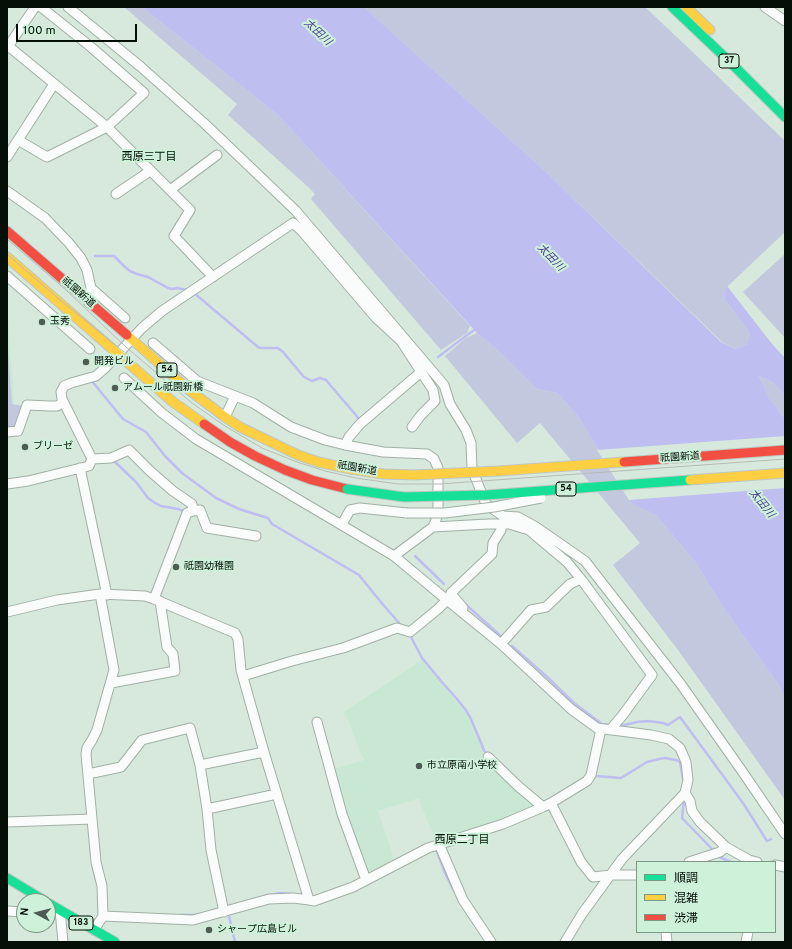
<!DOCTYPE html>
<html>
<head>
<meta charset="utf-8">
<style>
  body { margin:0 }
  #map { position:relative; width:792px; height:949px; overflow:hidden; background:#d6e9dc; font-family:Overpass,"Noto Sans JP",sans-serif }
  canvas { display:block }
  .frame { position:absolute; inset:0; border:8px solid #040f07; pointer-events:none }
  .legend { position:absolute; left:636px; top:861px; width:140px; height:72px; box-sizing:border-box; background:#cef1d9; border:1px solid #7d9785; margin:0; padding:5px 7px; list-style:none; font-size:12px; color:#040f07 }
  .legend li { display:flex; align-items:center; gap:8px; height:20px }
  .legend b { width:20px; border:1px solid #7d9785 }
  .north { position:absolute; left:16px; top:893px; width:40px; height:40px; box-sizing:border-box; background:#cef1d9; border:1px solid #7d9785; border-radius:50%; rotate:277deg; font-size:11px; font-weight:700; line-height:16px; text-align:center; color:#040f07 }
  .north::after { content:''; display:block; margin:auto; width:14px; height:18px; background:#4e5b52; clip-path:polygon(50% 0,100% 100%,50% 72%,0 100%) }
  .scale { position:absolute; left:16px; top:24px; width:121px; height:18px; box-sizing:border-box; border:2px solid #040f07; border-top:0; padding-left:5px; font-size:12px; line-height:14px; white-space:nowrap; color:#040f07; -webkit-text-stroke:3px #cef1d9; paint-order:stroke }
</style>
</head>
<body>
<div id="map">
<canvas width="792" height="949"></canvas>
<div class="frame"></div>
<ul class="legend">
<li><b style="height:5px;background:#16e098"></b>順調</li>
<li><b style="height:5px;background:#ffcf43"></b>混雑</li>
<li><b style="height:5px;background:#f24e42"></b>渋滞</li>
</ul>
<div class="north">N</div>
<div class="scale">100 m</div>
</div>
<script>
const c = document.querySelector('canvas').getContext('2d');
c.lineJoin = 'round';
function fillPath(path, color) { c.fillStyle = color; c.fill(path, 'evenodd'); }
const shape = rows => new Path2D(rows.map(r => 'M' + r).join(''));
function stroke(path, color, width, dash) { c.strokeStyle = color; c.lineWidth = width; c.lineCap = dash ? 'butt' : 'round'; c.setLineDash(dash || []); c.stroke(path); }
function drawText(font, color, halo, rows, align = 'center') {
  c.font = font + ' Overpass,"Noto Sans JP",sans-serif'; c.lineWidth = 4; c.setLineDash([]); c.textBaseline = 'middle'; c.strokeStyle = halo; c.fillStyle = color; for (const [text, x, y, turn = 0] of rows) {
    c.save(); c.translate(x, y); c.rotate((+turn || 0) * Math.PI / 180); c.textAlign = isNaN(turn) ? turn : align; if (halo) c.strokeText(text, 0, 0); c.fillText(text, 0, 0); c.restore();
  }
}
fillPath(shape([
  [7,302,14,404,24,406,7,428],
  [422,660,464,710,468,716,482,747,483,757,492,763,538,805,501,820,437,841,426,818,423,809,422,809,419,798,378,811,394,859,367,874,349,825,334,769,364,760,362,755,361,755,347,717,343,714,344,712]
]), '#c9e8d3');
fillPath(shape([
  [124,7,142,7,278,115,470,326,467,333,441,350,311,199,315,194,307,186,228,115,237,104],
  [364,7,645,7,681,41,785,141,785,232,728,286,724,294,725,300,750,333,747,344,735,349,722,342,545,171],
  [785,254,785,338,743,292],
  [477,333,502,354,537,389,557,393,577,415,633,503,655,514,696,563,723,607,780,687,785,699,785,800,678,650,613,565,640,543,540,423,517,443,445,356,466,338],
  [7,335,12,404,23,406,15,428,7,428],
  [759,376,774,383,785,396,785,419,769,398]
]), '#c2c8de');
fillPath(shape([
  [142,7,364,7,545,171,721,342,735,349,747,344,750,333,725,300,724,294,727,286,772,344,785,358,785,396,774,383,759,376,769,398,785,419,785,699,780,687,723,607,696,563,655,514,633,504,577,415,557,393,537,389,502,354,477,333,278,115]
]), '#bebef0');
fillPath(shape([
  [785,436,785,488,629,500,597,450]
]), '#d6e9dc');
stroke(shape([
  [95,256,114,256,125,267,130,271,137,274,148,277,168,288,172,289,177,288,187,290],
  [194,293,258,347,260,348,278,348,283,352,304,377,312,381,320,378,326,380,360,420,361,420],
  [438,357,474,330],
  [91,380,123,419,146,432,165,456,182,473,216,498,239,509,268,518,272,524,359,575,380,601,399,623],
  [113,460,136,482,148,498,155,503,161,506,178,509,183,511],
  [415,556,444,584],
  [464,603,503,638],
  [411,637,422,658,441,681,457,699,465,709,470,717,482,745,484,751,488,754],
  [512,646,545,675,574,703,602,724,608,725],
  [620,726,637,722,648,721,663,723,668,725,680,717,743,803,767,841,771,839],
  [596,776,621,778,647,762,659,759,665,758,676,760,680,762,684,784],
  [684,800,682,818,714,851],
  [436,849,445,873,454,891],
  [719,857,731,862],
  [92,864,97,883],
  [265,896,280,893,292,894],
  [180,915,197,915],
  [229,916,235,942]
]), '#bebef0', 2.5);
const street = shape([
  [68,7,141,67,204,123,296,211,444,385,450,404,466,430,471,443,472,469,486,504,503,516,518,517,536,527,585,561,680,683,742,771,785,834],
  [765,7,785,21],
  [7,45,107,127,190,210,174,236,213,277],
  [7,48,35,7],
  [18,140,47,157,107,127,144,93,91,47,41,7],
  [7,157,54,84],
  [170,190,217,155],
  [7,191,45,218,69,243,81,258,87,270,91,288,89,303],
  [116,194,150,171],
  [7,276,90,349],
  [91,288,125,318],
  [153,343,197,381,253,403,291,427,325,440,345,445,383,452,427,454,434,459,438,468,438,510,436,520,433,527,394,556],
  [124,378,162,413,196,439,394,556,447,600,501,644,571,709,597,728,651,735,669,739,680,748,686,762,688,780,685,793,622,859,582,914,565,942],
  [225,417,235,396],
  [7,432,18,431,27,405,50,406,57,406,63,403],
  [345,445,349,437,360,424,421,372],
  [92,459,62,399,61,392,64,386,71,383,96,376,105,368,142,328,162,311,293,223,301,230,376,318,401,341,433,390,435,401,421,415,412,427],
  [80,468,107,595],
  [7,484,28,481,89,466,92,459,111,458,129,450,150,471,173,491,192,504,193,511],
  [342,524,350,510,360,508,407,513],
  [433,527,488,524,509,524,529,530,567,562,581,579,652,675,622,716,610,730],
  [100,594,114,670,97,730,92,740,87,748,86,754,96,862,102,886,103,916],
  [154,599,187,513,193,511,200,510,207,528,256,536],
  [463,608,452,595,451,593,492,554,493,543,501,530,501,524],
  [7,612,57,600,100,594,145,596,154,599,235,633,238,639,241,670,264,752,309,900],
  [501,644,531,610,546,607,570,584,581,579],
  [243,676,292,661,343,648,397,628,410,632,438,609,447,600],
  [111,683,175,671,173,654,167,647,160,601],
  [317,722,342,814,366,880],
  [488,757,518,786,543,807],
  [88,774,121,767,142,740,190,728,200,765],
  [685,793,690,801,692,811,700,822,726,847,749,860,757,862],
  [551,803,581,862,593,877,611,875,637,875],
  [207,809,200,765,264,752],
  [7,822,92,819],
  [439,844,463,900,491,942],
  [689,862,720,852,726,847],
  [775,865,785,867],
  [7,911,24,912],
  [48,912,60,910,63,942],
  [224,912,211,850,207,809,277,794],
  [94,930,103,916,193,920,269,899,293,898,309,900,314,901,353,887,428,848,503,824,543,807,551,803,587,781,591,775,601,729],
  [666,932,667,942],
  [746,942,748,932]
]);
const fast = shape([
  [672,7,731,63,785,117],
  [7,878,45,901],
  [48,903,115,942]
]);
const slow = shape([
  [686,7,710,30],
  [7,257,173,402,204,424],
  [127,335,189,390,225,417,240,427,298,455,318,462,351,469]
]);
const jam = shape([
  [7,231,127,335],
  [204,424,230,442,255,456,285,470,312,480,347,489]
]);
stroke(street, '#a1b0a6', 11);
stroke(fast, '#bec7c1', 11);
stroke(slow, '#bec7c1', 11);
stroke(jam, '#bec7c1', 11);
stroke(street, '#f9fcfa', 9);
stroke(fast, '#16e098', 9);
stroke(slow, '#ffcf43', 9);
stroke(jam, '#f24e42', 9);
stroke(shape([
  [7,239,67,291,126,347,192,403,225,426,262,448,297,462,325,471,356,478,398,484,440,484,785,459],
  [7,254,60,300,124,352]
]), '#b7bbb8', 1);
const streetBridge = shape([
  [407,513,445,513,494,507,541,498]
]);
const fastBridge = shape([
  [347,489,404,497,486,495,690,480]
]);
const slowBridge = shape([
  [351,469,383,474,415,475,498,471,624,462],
  [690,480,785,473]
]);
const jamBridge = shape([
  [624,462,785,450]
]);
stroke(streetBridge, '#a1b0a6', 11, []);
stroke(fastBridge, '#bec7c1', 11, []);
stroke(slowBridge, '#bec7c1', 11, []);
stroke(jamBridge, '#bec7c1', 11, []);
stroke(streetBridge, '#f9fcfa', 9);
stroke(fastBridge, '#16e098', 9);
stroke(slowBridge, '#ffcf43', 9);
stroke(jamBridge, '#f24e42', 9);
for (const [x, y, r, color] of [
  [42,322,4,"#4e5b52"],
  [86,362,4,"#4e5b52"],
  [115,388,4,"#4e5b52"],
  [25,447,4,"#4e5b52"],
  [176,567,4,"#4e5b52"],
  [419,766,4,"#4e5b52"],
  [209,930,4,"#4e5b52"]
]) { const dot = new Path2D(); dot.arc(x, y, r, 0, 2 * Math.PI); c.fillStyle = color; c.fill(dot); stroke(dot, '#cef1d9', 1.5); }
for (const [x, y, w] of [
  [729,61,20],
  [167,370,20],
  [566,489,20],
  [81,923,24]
]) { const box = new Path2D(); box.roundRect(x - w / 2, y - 7, w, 14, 3); c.fillStyle = '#cef1d9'; c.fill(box); stroke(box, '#040f07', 1); }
drawText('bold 9px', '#040f07', null, [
  ["37",729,61],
  ["54",167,370],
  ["54",566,489],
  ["183",81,923]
]);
drawText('10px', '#040f07', '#cef1d9', [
  ["祇園新道",78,293,41],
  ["祇園新道",680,458,-4],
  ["祇園新道",357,469,10]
]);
drawText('10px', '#040f07', '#cef1d9', [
  ["玉秀",50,322],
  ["開発ビル",94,362],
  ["アムール祇園新橋",123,388],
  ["ブリーゼ",33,447],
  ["祇園幼稚園",184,567],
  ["市立原南小学校",427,766],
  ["シャープ広島ビル",217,930]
], 'left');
drawText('italic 11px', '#4c3a92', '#cef1d9', [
  ["太田川",317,33,43],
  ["太田川",550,258,46],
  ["太田川",761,504,51]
]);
drawText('11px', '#040f07', '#cef1d9', [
  ["西原三丁目",149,158],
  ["西原二丁目",462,841]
]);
</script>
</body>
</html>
